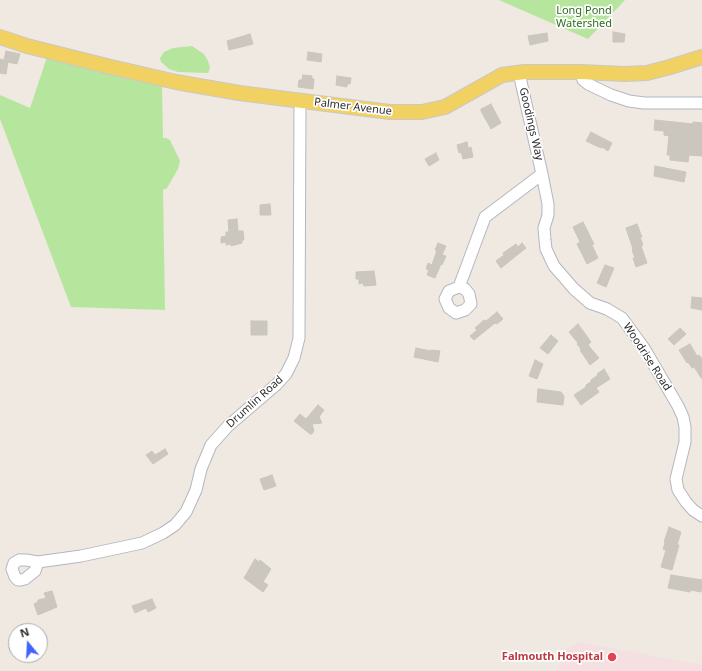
<!DOCTYPE html>
<html>
<head>
<meta charset="utf-8">
<style>
  body { margin:0 }
  #map { position:relative; width:702px; height:671px; overflow:hidden; background:#efe9e1; font-family:"Noto Sans",sans-serif }
  canvas { display:block }
  .north { position:absolute; left:8px; top:623px; width:40px; height:40px; box-sizing:border-box; background:#fff; border:1px solid #ababab; border-radius:50%; rotate:342deg; font-size:11px; font-weight:700; line-height:16px; text-align:center; color:#2e2e2e }
  .north::after { content:''; display:block; margin:auto; width:14px; height:18px; background:#4264fb; clip-path:polygon(50% 0,100% 100%,50% 72%,0 100%) }
</style>
</head>
<body>
<div id="map">
<canvas width="702" height="671"></canvas>
<div class="north">N</div>
</div>
<script>
const c = document.querySelector('canvas').getContext('2d');
c.lineJoin = 'round';
function fillPath(path, color) { c.fillStyle = color; c.fill(path, 'evenodd'); }
const shape = rows => new Path2D(rows.map(r => 'M' + r).join(''));
function stroke(path, color, width, dash) { c.strokeStyle = color; c.lineWidth = width; c.lineCap = dash ? 'butt' : 'round'; c.setLineDash(dash || []); c.stroke(path); }
function drawText(font, color, halo, rows, align = 'center') {
  c.font = font + ' "Noto Sans",sans-serif'; c.lineWidth = 3.5; c.setLineDash([]); c.textBaseline = 'middle'; c.strokeStyle = halo; c.fillStyle = color; for (const [text, x, y, turn = 0] of rows) {
    c.save(); c.translate(x, y); c.rotate((+turn || 0) * Math.PI / 180); c.textAlign = isNaN(turn) ? turn : align; if (halo) c.strokeText(text, 0, 0); c.fillText(text, 0, 0); c.restore();
  }
}
fillPath(shape([
  [579,642,702,665,702,671,558,671,564,650]
]), '#f5dfe0');
fillPath(shape([
  [499,0,625,0,588,39],
  [192,46,204,54,208,61,210,68,208,73,178,72,169,69,161,62,160,58,164,52,173,48],
  [47,57,162,85,163,138,166,138,170,140,180,161,178,169,167,188,163,190,165,310,71,307,0,119,0,95,30,108]
]), '#b6e59e');
const building = shape([
  [613,32,625,34,624,42,613,42,613,32],
  [547,33,548,41,530,45,528,36,547,33],
  [250,34,253,44,229,50,227,41,250,34],
  [6,51,20,54,17,64,8,62,6,74,0,73,0,59,4,60,6,51],
  [308,52,322,54,321,62,307,60,308,52],
  [303,75,312,76,312,79,314,79,313,89,298,87,299,80,302,80,303,75],
  [337,76,351,78,350,84,347,84,347,87,336,85,337,76],
  [491,104,501,123,491,129,481,111,481,109,491,104],
  [655,120,693,124,693,122,702,123,702,156,689,155,688,162,670,160,670,155,667,155,669,136,664,135,664,131,654,130,655,120],
  [591,132,612,143,608,151,602,147,601,148,586,141,591,132],
  [467,142,468,148,471,147,473,157,463,159,461,152,459,153,457,145,467,142],
  [436,153,439,160,429,166,425,159,436,153],
  [655,166,686,172,684,182,654,176,655,166],
  [270,204,271,215,260,215,260,205,270,204],
  [237,219,238,231,243,231,244,240,242,240,242,243,231,246,231,244,226,245,226,242,221,243,221,237,226,236,226,232,229,232,228,220,237,219],
  [583,222,594,244,592,245,598,258,587,264,577,244,580,242,573,227,583,222],
  [637,224,642,237,640,237,643,245,641,246,647,263,636,267,633,258,635,258,632,250,633,249,626,228,637,224],
  [438,243,446,246,442,255,446,256,442,265,441,264,435,278,427,275,429,270,426,269,428,263,432,265,437,250,435,250,438,243],
  [522,243,526,248,501,268,496,261,504,255,503,253,516,244,518,247,522,243],
  [605,265,614,268,606,287,597,283,605,265],
  [374,271,376,285,364,286,363,283,359,284,359,279,356,279,356,272,374,271],
  [692,297,702,298,702,310,691,308,692,297],
  [497,312,503,319,497,324,495,323,474,340,470,336,477,330,475,328,484,320,486,321,497,312],
  [251,321,267,321,267,335,251,335,251,321],
  [578,324,591,342,588,345,599,358,590,365,580,350,581,349,577,344,578,343,569,332,578,324],
  [680,328,686,334,674,345,668,339,680,328],
  [551,335,558,341,548,354,540,348,551,335],
  [690,344,697,356,699,355,702,359,702,379,694,367,692,368,688,362,687,363,679,350,690,344],
  [416,348,431,351,431,350,440,351,438,362,414,357,416,348],
  [535,360,543,364,537,379,529,376,535,360],
  [604,369,610,379,596,388,599,392,581,405,574,395,586,387,586,385,591,382,591,380,598,375,597,374,604,369],
  [538,389,561,392,564,396,563,405,537,402,538,389],
  [318,405,324,410,319,417,322,423,312,424,314,431,312,434,310,434,294,421,300,414,306,419,318,405],
  [165,449,168,454,153,464,146,455,152,451,155,455,165,449],
  [272,475,276,486,264,490,260,479,272,475],
  [669,527,681,532,677,545,679,545,672,570,661,567,666,550,663,549,665,543,664,542,669,527],
  [255,559,259,562,260,560,271,569,263,582,268,585,263,592,244,578,255,559],
  [671,575,702,580,701,592,691,590,690,592,668,588,671,575],
  [52,591,57,607,38,615,34,604,38,602,38,600,46,598,44,593,52,591],
  [152,599,156,608,148,612,146,608,135,613,132,606,152,599]
]);
fillPath(building, '#cbc7bf');
stroke(building, '#cbc5ba', 1);
const minor = shape([
  [581,72,583,80,588,84,611,95,629,101,644,103,702,103],
  [542,174,548,204,548,215,544,228,545,240,546,249,554,266,574,289,590,303,607,309,622,318,644,348,678,406,683,417,685,427,685,442,676,479,678,490,686,502,693,510,702,516],
  [459,287,449,291,445,299,449,308,456,313,465,310,471,304,469,294,465,289,459,287,485,217,542,174,519,73],
  [19,560,26,560,38,562,35,571,25,579,21,580,18,580,15,577,12,569,14,563,19,560],
  [38,562,81,556,142,543,163,533,175,525,186,512,196,490,201,469,211,445,228,426,277,384,286,374,294,358,299,338,300,100]
]);
const major = shape([
  [0,37,27,46,111,67,176,82,239,93,390,112,422,112,445,107,502,75,524,72,581,72,625,74,647,73,670,67,702,57]
]);
stroke(minor, '#b4b7c1', 13);
stroke(major, '#c9c9c9', 16);
stroke(minor, '#fff', 11);
stroke(major, '#f2d163', 14);
for (const [x, y, r, color] of [
  [612,657,5,"#e0444e"]
]) { const dot = new Path2D(); dot.arc(x, y, r, 0, 2 * Math.PI); c.fillStyle = color; c.fill(dot); stroke(dot, '#fff', 1.5); }
drawText('11px', '#2c6e1b', '#fff', [
  ["Long Pond",584,11],
  ["Watershed",584,24]
]);
drawText('11px', '#2e2e2e', '#fff', [
  ["Palmer Avenue",353,107,7],
  ["Goodings Way",531,124,77],
  ["Woodrise Road",647,357,57],
  ["Drumlin Road",255,402,-42]
]);
drawText('bold 11px', '#be3a42', '#fff', [
  ["Falmouth Hospital",603,657]
], 'right');
</script>
</body>
</html>
